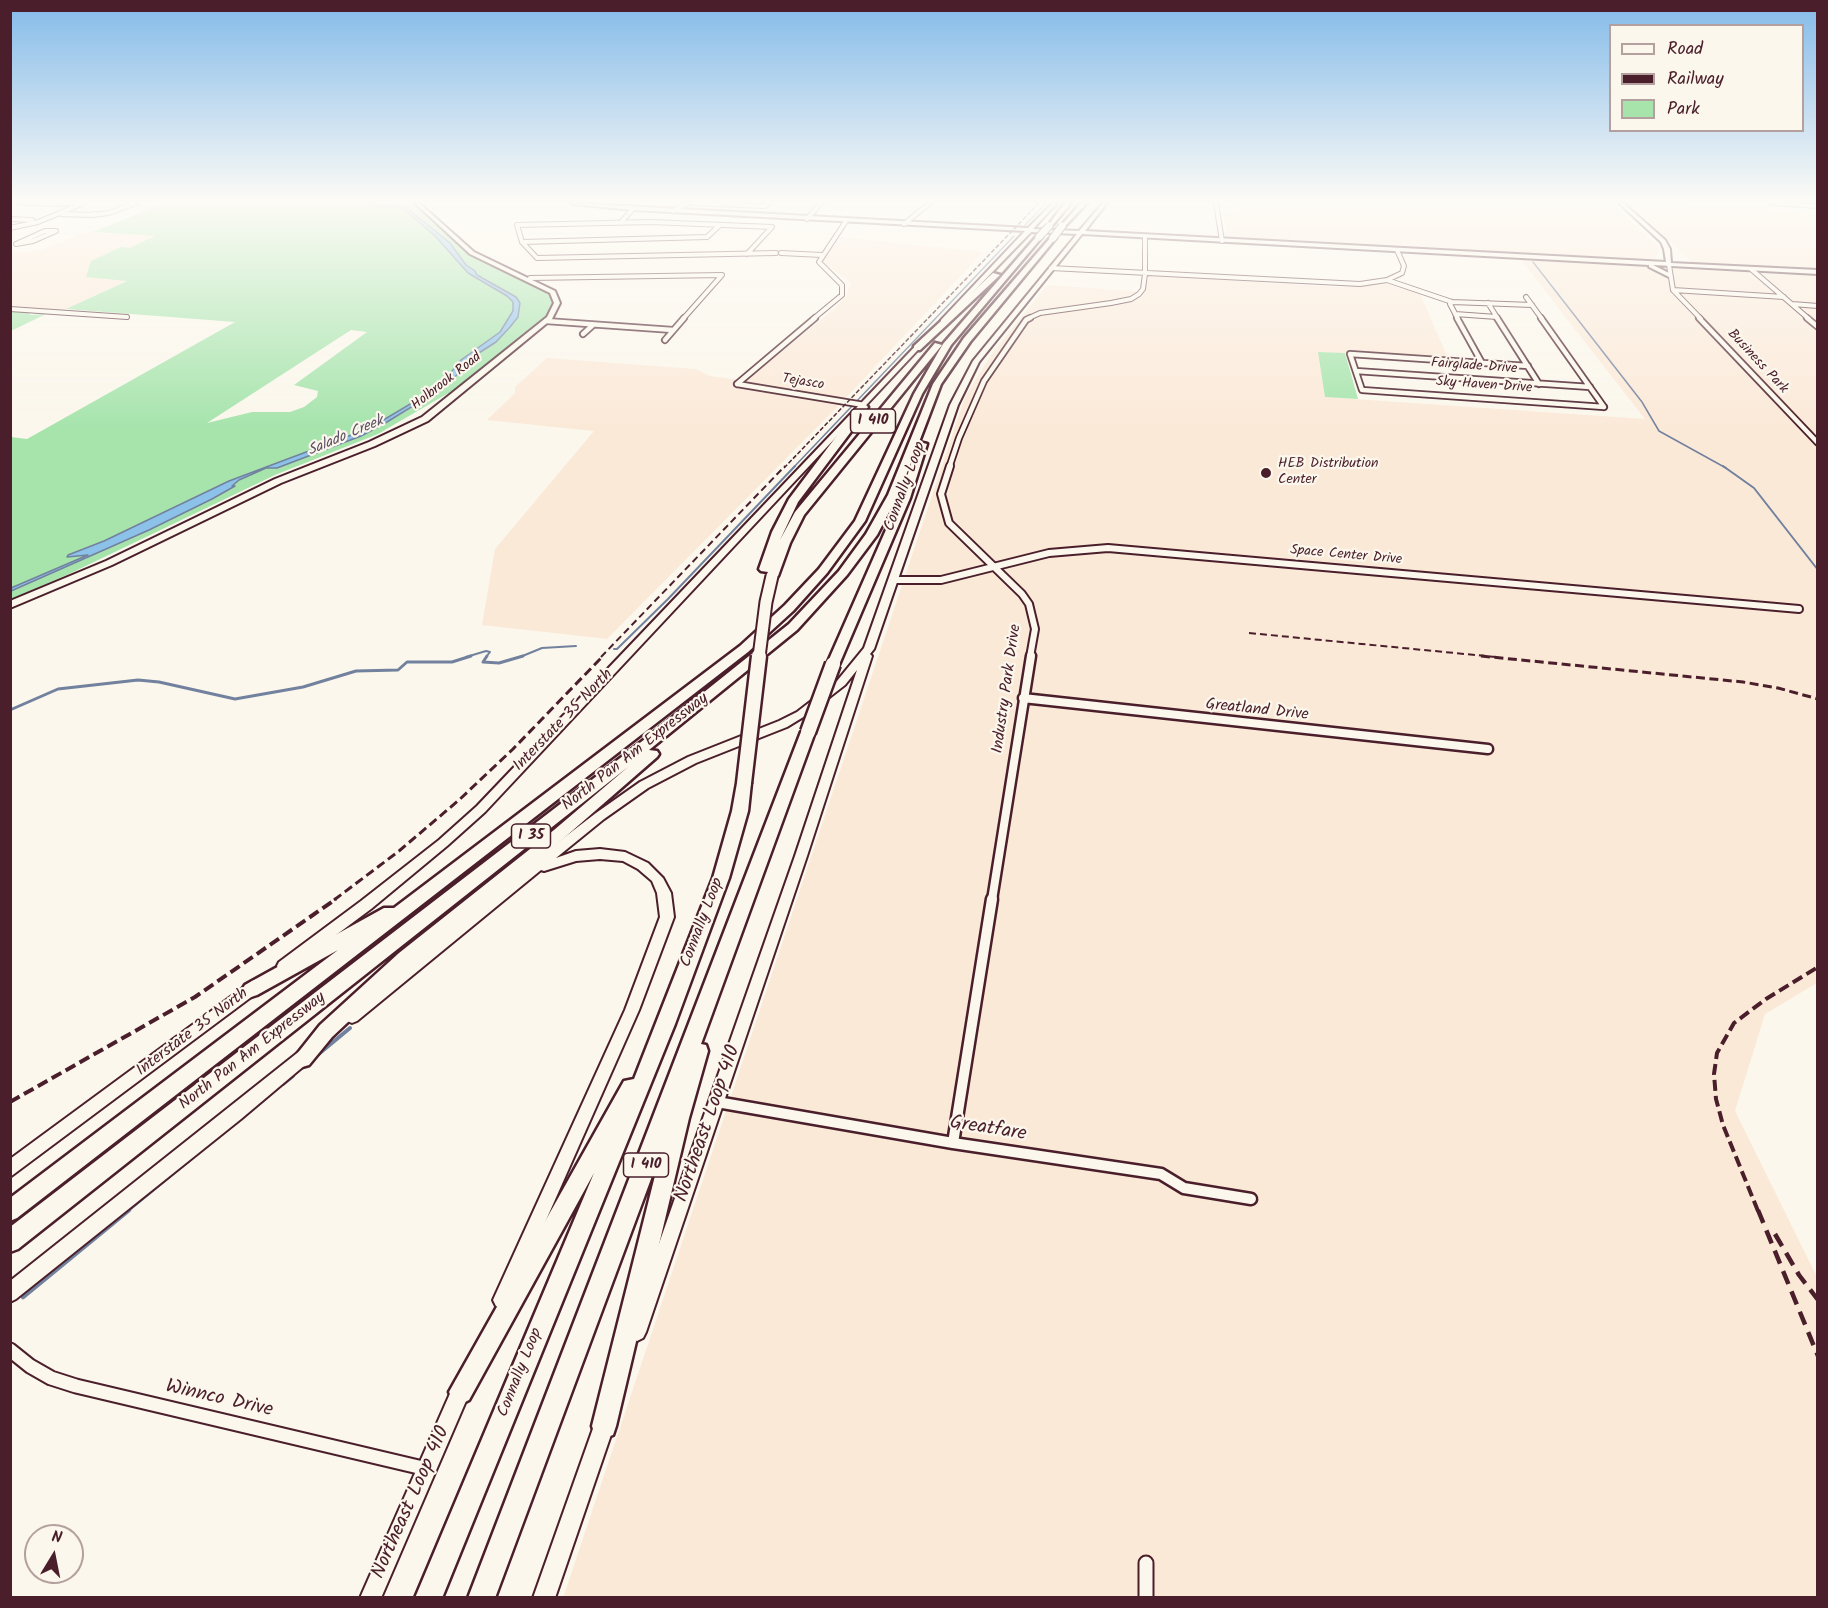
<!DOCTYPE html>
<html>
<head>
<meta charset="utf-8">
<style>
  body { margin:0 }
  #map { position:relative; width:1828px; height:1608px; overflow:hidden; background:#fbf7ec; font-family:Kalam,sans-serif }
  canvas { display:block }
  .frame { position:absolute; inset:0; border:12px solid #4a1f2b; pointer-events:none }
  .legend { position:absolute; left:1609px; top:24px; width:195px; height:108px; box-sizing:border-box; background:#fbf7ec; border:2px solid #b4a19f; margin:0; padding:8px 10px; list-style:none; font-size:18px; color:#4a1f2b }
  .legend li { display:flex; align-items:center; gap:12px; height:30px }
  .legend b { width:30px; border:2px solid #b4a19f }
  .north { position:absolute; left:24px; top:1524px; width:60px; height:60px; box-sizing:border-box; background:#fbf7ec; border:2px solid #b4a19f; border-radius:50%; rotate:10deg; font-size:16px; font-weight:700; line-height:24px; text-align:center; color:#4a1f2b }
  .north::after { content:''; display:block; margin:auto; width:21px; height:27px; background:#4a1f2b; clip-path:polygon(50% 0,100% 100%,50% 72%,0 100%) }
</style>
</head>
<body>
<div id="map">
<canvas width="1828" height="1608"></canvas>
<div class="frame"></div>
<ul class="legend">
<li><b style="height:8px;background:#fbf7ec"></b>Road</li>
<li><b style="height:8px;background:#4a1f2b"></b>Railway</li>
<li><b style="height:16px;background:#a6e4ac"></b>Park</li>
</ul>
<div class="north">N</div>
</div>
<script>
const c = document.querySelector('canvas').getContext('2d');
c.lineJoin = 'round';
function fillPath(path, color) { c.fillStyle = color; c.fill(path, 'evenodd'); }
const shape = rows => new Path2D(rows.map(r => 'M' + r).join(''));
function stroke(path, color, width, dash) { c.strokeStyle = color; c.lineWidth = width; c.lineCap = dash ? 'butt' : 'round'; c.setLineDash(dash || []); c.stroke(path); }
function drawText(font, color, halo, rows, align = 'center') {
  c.font = font + ' Kalam,sans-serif'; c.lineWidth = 4.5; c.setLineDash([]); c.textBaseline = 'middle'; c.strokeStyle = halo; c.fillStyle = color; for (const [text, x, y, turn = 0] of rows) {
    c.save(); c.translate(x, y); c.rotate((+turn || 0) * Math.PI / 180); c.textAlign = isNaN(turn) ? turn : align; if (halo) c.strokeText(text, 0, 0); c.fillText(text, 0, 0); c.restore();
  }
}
fillPath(shape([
  [1235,203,1611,203,1660,248,1652,267,1817,276,1817,983,1765,1014,1735,1111,1817,1277,1817,1597,563,1598,965,397,991,355,1047,285,1145,292,1148,275,1339,287,1387,284,1420,294,1449,360,1319,352,1325,397,1645,419,1517,255,1227,239,1223,214,1237,212],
  [1627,203,1738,206,1817,213,1817,270,1693,263],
  [86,232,213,240,63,311,11,307,10,253,38,251],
  [840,237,983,252,841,403,607,639,482,625,495,549,594,431,487,420,515,393,515,387,547,358,696,369,710,376,746,381,833,310,846,296,851,283,822,262]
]), '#fbe9d8');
fillPath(shape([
  [164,203,412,203,470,254,534,280,551,290,557,300,546,321,452,391,378,434,275,475,69,574,11,599,11,437,27,439,235,322,66,309,127,281,86,277,91,261,121,247,130,248,155,236,93,232],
  [351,330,367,332,294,385,318,391,317,397,304,407,290,412,252,412,207,423],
  [11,311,27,312,31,315,46,314,11,331],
  [1318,352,1345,353,1358,399,1325,397]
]), '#a6e4ac');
const water = shape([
  [368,203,380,206,398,206,407,208,450,243,466,265,475,271,477,275,516,297,520,303,518,317,510,327,496,342,471,358,465,368,442,388,387,422,361,436,277,468,266,468,239,480,232,486,235,486,212,499,149,530,11,591,11,588,88,555,67,557,68,555,104,541,229,481,370,428,432,391,443,382,461,360,500,332,513,311,513,302,507,296,468,273,436,237,404,209,399,207,376,206,368,203]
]);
fillPath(water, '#8cc2ea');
stroke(water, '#72819e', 1.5);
stroke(shape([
  [1025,225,1046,203],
  [1533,262,1642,402,1659,431,1726,468],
  [793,468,1014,236]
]), '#72819e', 1.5);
stroke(shape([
  [1723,466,1754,488,1818,570],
  [614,649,617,649,668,599,795,466],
  [466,657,486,651,490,652,486,657],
  [520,657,542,648,576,646]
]), '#72819e', 2);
stroke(shape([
  [487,656,483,662,499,663,523,656],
  [10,710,58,689,138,680,159,682,235,699,303,687,356,671,398,670,407,662,452,662,471,656]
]), '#72819e', 3);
stroke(shape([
  [315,1057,350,1028],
  [283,1084,293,1076],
  [127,1211,189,1160]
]), '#72819e', 4);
stroke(shape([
  [23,1297,129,1210]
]), '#72819e', 4.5);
const streetFar5 = shape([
  [20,203,48,203],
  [691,203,765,206,769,203],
  [1216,203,1222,241],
  [1771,203,1818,206],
  [44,204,78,203],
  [673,211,687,203],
  [62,214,92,215],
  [95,214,92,215,109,213,136,203],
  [10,219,32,220],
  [807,219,821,203],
  [621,222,633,209],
  [904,224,930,203],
  [772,227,651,222,517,225,522,242,537,258,776,253],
  [10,228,38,222,84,203],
  [45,231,56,231,33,241,16,244,45,231],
  [522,242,707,237,720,225],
  [781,253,822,255],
  [747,254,772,227],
  [1669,265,1673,290,1701,319],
  [1051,268,1360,284,1387,280,1402,273,1404,266,1397,250],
  [1751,269,1809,319],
  [530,278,722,275,683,319],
  [1387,280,1452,302,1532,305],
  [1673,290,1784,297],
  [1526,297,1542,319],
  [1452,302,1450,304,1458,319],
  [1488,303,1498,319],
  [1792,304,1818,306],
  [10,309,127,317],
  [1455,314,1497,317],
  [813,319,842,295,842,285,819,262,846,221],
  [1027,319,1040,313,1111,303,1131,299,1139,294,1143,289,1145,274,1145,238]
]);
const streetFar4 = shape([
  [1457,318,1482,363],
  [1497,318,1539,384],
  [1541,318,1604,407],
  [1699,318,1818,443],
  [1807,318,1818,327],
  [546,321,673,330],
  [583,334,593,325],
  [665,340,684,318],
  [1528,366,1350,354,1362,390,1604,407],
  [1356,371,1590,387],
  [737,384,815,318],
  [737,384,864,405],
  [949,468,959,438,984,381,1026,320,1030,318]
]);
const streetFar3 = shape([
  [950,466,941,494,949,523,1022,594,1029,604,1035,629,1030,657],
  [894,580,941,580,1049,553,1108,548,1799,609]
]);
const streetFar2 = shape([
  [1023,698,1488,749],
  [992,900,1031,656]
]);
const streetFar1 = shape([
  [717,1102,953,1143,1161,1174,1184,1188,1251,1199],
  [953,1143,992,899]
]);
const street = shape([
  [10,1350,30,1366,51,1378,76,1386,427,1469],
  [1146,1563,1146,1598]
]);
const secondary = shape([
  [415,203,419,203,474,252,555,291,560,303,552,319,428,421,375,446,281,483,112,565,10,608,10,601,106,561,275,479,369,442,422,417,547,317,554,303,550,293,470,254,415,203],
  [571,203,1028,228,1053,203,1057,203,1033,229,1079,231,1103,203,1107,203,1085,231,1666,262,1664,249,1661,242,1619,203,1623,203,1665,240,1670,249,1671,263,1818,270,1818,274,1653,265,1671,274,1669,277,1649,267,1649,265,1082,234,979,362,958,405,874,649,870,654,872,656,807,856,646,1332,643,1338,637,1341,631,1338,628,1332,795,856,857,670,845,685,805,716,787,727,696,763,648,788,604,819,556,858,576,851,600,849,625,852,648,863,663,878,671,893,674,917,639,1010,508,1306,502,1309,496,1306,493,1300,625,1010,660,917,657,893,652,881,638,869,623,861,600,859,576,861,544,871,541,870,357,1021,352,1023,347,1021,345,1017,347,1013,492,893,596,813,640,782,688,757,779,721,797,712,837,681,864,648,950,405,973,361,1077,234,1031,232,943,323,941,322,941,320,1025,231,633,210,573,204,571,203],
  [924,337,929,338,485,812,447,846,371,909,289,970,284,972,279,970,277,966,279,962,361,901,439,840,477,806,924,337],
  [257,979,262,981,264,985,262,989,10,1177,10,1159,252,981,257,979],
  [306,1048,311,1050,313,1055,311,1060,241,1119,16,1299,10,1302,10,1281,301,1050,306,1048],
  [463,1378,470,1380,472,1387,381,1598,360,1598,456,1380,463,1378],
  [605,1413,612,1416,615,1423,555,1598,533,1598,595,1423,598,1416,605,1413]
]);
const highway = shape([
  [1065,203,1071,203,1051,227,1047,227,1065,203],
  [1081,203,1087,203,1064,227,1060,227,1081,203],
  [1037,236,1042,237,951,345,922,394,865,521,827,573,793,611,748,652,17,1218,10,1221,10,1198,338,950,257,995,251,997,245,995,242,990,245,985,384,908,394,908,740,646,785,605,819,569,855,521,914,394,943,344,1037,236],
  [1051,237,1056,238,970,342,941,384,919,442,927,444,910,498,838,667,828,667,827,664,900,498,913,458,898,495,877,535,847,575,797,630,649,750,657,751,659,754,657,757,564,838,411,963,332,1037,309,1065,302,1067,295,1065,293,1059,320,1025,399,953,554,830,628,767,18,1249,10,1252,10,1227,658,729,789,624,839,571,866,534,888,495,933,384,964,338,1051,237],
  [993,273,1000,275,920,350,914,350,914,346,993,273],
  [935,343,942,345,804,515,790,543,778,576,772,579,768,578,768,572,761,571,759,569,772,532,789,499,860,405,866,405,868,407,856,425,798,502,780,540,795,512,935,343],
  [808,727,815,732,701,1044,706,1045,708,1051,689,1118,616,1426,613,1435,604,1438,595,1435,592,1426,661,1152,495,1598,468,1598,801,732,808,727],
  [744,778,751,783,748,811,729,878,675,1024,442,1598,415,1598,594,1173,469,1400,461,1404,453,1400,449,1392,624,1081,634,1079,713,878,732,811,737,783,744,778]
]);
stroke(streetFar5, '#4a1f2b', 6);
stroke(streetFar4, '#4a1f2b', 8);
stroke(streetFar3, '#4a1f2b', 10);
stroke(streetFar2, '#4a1f2b', 13);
stroke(streetFar1, '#4a1f2b', 15);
stroke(street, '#4a1f2b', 17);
stroke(secondary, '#4a1f2b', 4);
stroke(highway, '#4a1f2b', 5);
stroke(streetFar5, '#fbf7ec', 4);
stroke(streetFar4, '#fbf7ec', 4.5);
stroke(streetFar3, '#fbf7ec', 6);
stroke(streetFar2, '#fbf7ec', 8);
stroke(streetFar1, '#fbf7ec', 10);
stroke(street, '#fbf7ec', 13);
fillPath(secondary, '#fbf7ec');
fillPath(highway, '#fbf7ec');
stroke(shape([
  [784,468,1039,203]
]), '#4a1f2b', 1.5, [4.5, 2]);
stroke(shape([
  [1249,633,1496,657],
  [601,657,785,466]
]), '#4a1f2b', 2, [7, 4]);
stroke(shape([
  [1481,656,1743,682,1778,688,1818,699],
  [334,900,399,851,459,800,513,749,603,656]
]), '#4a1f2b', 3, [9, 4.5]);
stroke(shape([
  [10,1102,195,997,336,899],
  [1758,1211,1723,1125,1716,1099,1714,1074,1717,1053,1734,1023,1766,999,1818,967]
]), '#4a1f2b', 4, [11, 5]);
stroke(shape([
  [1758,1210,1818,1356],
  [1775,1234,1799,1275,1818,1300]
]), '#4a1f2b', 4.5, [14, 8]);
const highwayBridgeFar2 = shape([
  [1039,237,1049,226],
  [1053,238,1062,226]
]);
const highwayBridgeFar1 = shape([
  [759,657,766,602,772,576]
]);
const highwayBridge = shape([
  [808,732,833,664],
  [744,783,759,656]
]);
stroke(highwayBridgeFar2, '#4a1f2b', 9, []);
stroke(highwayBridgeFar1, '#4a1f2b', 15, []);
stroke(highwayBridge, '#4a1f2b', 19, []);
stroke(highwayBridgeFar2, '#fbf7ec', 7);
stroke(highwayBridgeFar1, '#fbf7ec', 11);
stroke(highwayBridge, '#fbf7ec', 14);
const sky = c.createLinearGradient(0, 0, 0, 428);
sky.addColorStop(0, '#83bae9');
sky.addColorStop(0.47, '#fdfbf6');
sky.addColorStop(1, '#fdfbf600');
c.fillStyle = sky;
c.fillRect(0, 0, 1828, 428);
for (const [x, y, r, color] of [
  [1266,473,6,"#4a1f2b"]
]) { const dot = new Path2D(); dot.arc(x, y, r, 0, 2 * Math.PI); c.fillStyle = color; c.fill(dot); stroke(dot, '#fbf7ec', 2); }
drawText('14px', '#4a1f2b', '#fbf7ec', [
  ["Business Park",1757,362,47],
  ["Fairglade Drive",1474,367,4],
  ["Holbrook Road",447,382,-38],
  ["Tejasco",803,383,9],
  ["Sky Haven Drive",1484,386,4],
  ["Space Center Drive",1346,556,5]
]);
drawText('14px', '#4a1f2b', '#fbf7ec', [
  ["HEB Distribution",1278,465],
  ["Center",1278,481]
], 'left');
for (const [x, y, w] of [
  [873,421,45],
  [531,836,39],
  [646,1165,45]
]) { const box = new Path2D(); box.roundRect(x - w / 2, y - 12, w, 24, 4.5); c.fillStyle = '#fbf7ec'; c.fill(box); stroke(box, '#4a1f2b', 1.5); }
drawText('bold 15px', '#4a1f2b', null, [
  ["I 410",873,421],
  ["I 35",531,836],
  ["I 410",646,1165]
]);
drawText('italic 15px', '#5e5064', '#fbf7ec', [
  ["Salado Creek",346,437,-23]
]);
drawText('16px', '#4a1f2b', '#fbf7ec', [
  ["Connally Loop",906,487,-70],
  ["Industry Park Drive",1008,689,-82],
  ["Greatland Drive",1257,711,6],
  ["Interstate 35 North",564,721,-46],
  ["North Pan Am Expressway",636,753,-38],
  ["Connally Loop",703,923,-69],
  ["Interstate 35 North",193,1033,-37],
  ["North Pan Am Expressway",253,1052,-38],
  ["Connally Loop",521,1373,-68]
]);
drawText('20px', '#4a1f2b', '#fbf7ec', [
  ["Northeast Loop 410",709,1124,-71],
  ["Greatfare",988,1130,9],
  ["Winnco Drive",219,1400,13],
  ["Northeast Loop 410",412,1503,-66]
]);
</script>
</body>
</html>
